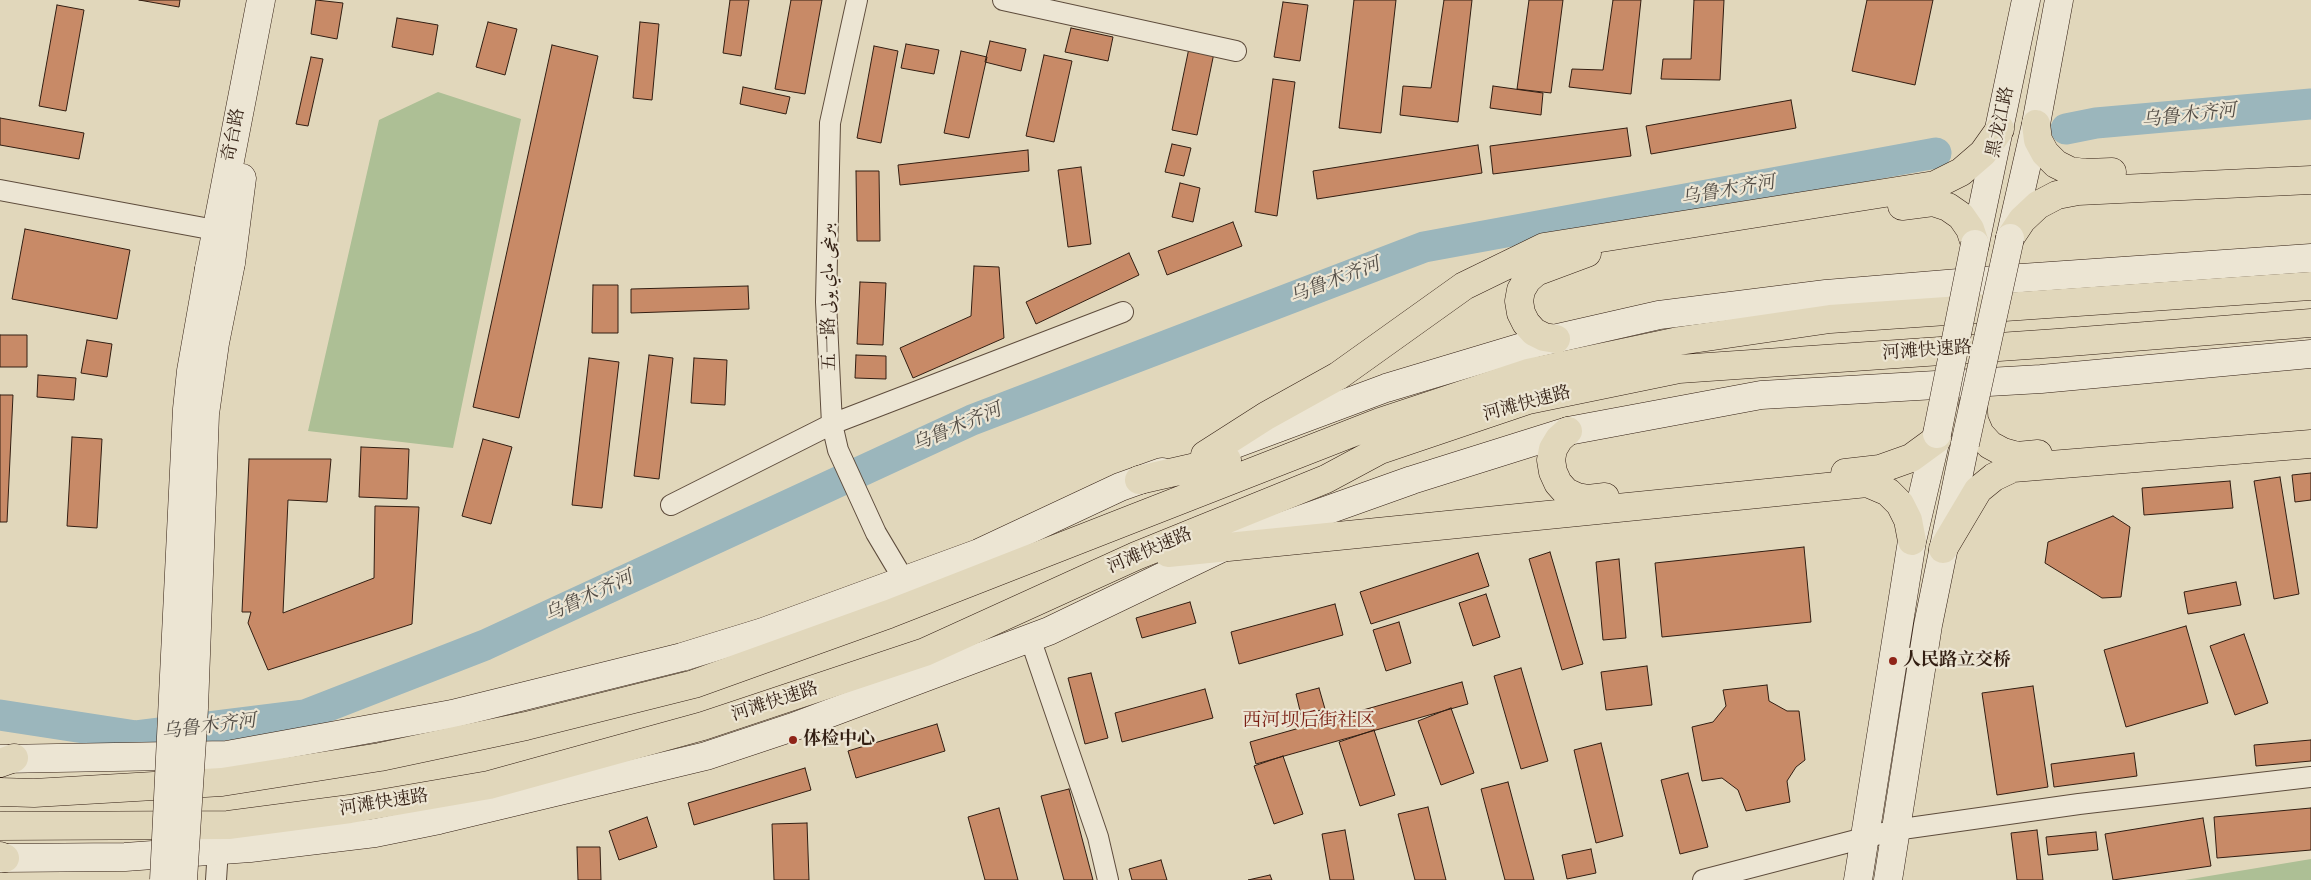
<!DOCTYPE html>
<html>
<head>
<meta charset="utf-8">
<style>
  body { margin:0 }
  canvas { display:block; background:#e1d7bb }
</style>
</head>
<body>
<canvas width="2311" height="880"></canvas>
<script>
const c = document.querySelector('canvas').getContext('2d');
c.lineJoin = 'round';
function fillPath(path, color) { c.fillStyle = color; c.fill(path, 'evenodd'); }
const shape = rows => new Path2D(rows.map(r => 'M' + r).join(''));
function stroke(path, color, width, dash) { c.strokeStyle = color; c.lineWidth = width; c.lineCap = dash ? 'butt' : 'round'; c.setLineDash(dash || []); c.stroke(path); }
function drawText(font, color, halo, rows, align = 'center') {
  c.font = font + ' Alegreya,Amiri,"Noto Serif SC",serif'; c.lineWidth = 4.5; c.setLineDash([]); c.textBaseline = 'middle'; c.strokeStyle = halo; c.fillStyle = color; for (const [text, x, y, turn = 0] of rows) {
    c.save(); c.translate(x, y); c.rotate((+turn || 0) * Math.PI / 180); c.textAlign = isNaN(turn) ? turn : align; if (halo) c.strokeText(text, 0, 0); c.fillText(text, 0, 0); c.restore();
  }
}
fillPath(shape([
  [438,92,521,119,453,448,308,431,379,120],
  [2311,859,2311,880,2185,880]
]), '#adbf95');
const water = shape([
  [2311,95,2311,110,2271,116,2271,102,2311,95]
]);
fillPath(water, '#9bb6bc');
stroke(water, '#717978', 1);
stroke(shape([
  [2066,129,2096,123,2311,104],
  [0,715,136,736,305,715,485,645,972,420,1424,247,1936,153]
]), '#9bb6bc', 31);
const building = shape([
  [139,0,180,0,179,7,139,0],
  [316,0,343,3,337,39,311,34,316,0],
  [730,0,749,0,741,56,723,53,730,0],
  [791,0,822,0,805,94,775,89,791,0],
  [1354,0,1396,0,1381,133,1339,128,1354,0],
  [1444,0,1472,0,1458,122,1400,115,1403,86,1431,88,1444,0],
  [1529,0,1563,0,1551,93,1517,89,1529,0],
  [1613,0,1641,0,1631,94,1569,87,1572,69,1603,70,1613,0],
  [1694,0,1724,0,1720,80,1661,79,1663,59,1691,59,1694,0],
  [1867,0,1933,0,1915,85,1852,71,1867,0],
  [1283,2,1308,5,1300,61,1274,57,1283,2],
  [57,5,84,10,66,111,39,106,57,5],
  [397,18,438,25,433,55,392,47,397,18],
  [488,22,517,29,505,75,476,67,488,22],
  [640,22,659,24,652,100,633,98,640,22],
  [1071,28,1113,37,1108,61,1065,52,1071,28],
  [990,41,1026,49,1021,71,985,62,990,41],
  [906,44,939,50,934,74,901,68,906,44],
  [552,45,598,56,519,418,473,407,552,45],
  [874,46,898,51,881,143,857,138,874,46],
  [1189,48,1214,53,1197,135,1172,130,1189,48],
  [961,51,987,57,969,138,944,133,961,51],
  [1044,55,1072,61,1054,142,1026,136,1044,55],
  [311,57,323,59,308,126,296,124,311,57],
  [1273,79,1295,82,1277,216,1255,212,1273,79],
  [1493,86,1543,93,1541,115,1490,108,1493,86],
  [743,87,790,97,786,114,740,104,743,87],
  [1791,100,1796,128,1651,154,1646,126,1791,100],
  [0,118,84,133,79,159,0,145,0,118],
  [1627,128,1631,156,1493,174,1490,146,1627,128],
  [1172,144,1191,148,1184,176,1165,172,1172,144],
  [1478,145,1482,173,1317,199,1313,171,1478,145],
  [1028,150,1029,171,900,185,898,165,1028,150],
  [1081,167,1091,244,1068,247,1058,170,1081,167],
  [856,171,879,171,880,241,857,241,856,171],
  [1180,183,1200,188,1193,222,1172,217,1180,183],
  [1233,222,1242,246,1167,275,1158,251,1233,222],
  [25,229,130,250,117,319,12,299,25,229],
  [1129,253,1139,275,1036,324,1026,302,1129,253],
  [974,266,999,267,1004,338,913,378,900,348,971,316,974,266],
  [860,282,886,283,883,345,857,344,860,282],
  [593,285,618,285,618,333,592,333,593,285],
  [748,286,749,309,631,313,631,289,748,286],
  [0,335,27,335,27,367,0,367,0,335],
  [87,340,112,344,107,377,81,373,87,340],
  [649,355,673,358,659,479,634,476,649,355],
  [856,355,886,356,886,379,855,378,856,355],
  [589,358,619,362,602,508,572,505,589,358],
  [694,358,727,360,725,405,691,403,694,358],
  [38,375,76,378,74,400,37,397,38,375],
  [0,395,13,395,7,522,0,522,0,395],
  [72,437,102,439,97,528,67,526,72,437],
  [483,439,512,447,491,524,462,516,483,439],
  [361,447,409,449,407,499,359,497,361,447],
  [249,459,331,459,327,502,288,500,283,613,374,578,375,506,419,507,412,624,268,670,248,623,251,612,242,612,249,459],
  [2311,473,2311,500,2295,502,2292,475,2311,473],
  [2280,477,2299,594,2274,599,2254,481,2280,477],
  [2230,481,2233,508,2144,515,2142,488,2230,481],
  [2113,516,2130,527,2121,597,2102,598,2045,563,2048,542,2113,516],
  [1804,547,1811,622,1662,637,1655,563,1804,547],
  [1550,552,1583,664,1562,670,1529,559,1550,552],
  [1478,553,1489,586,1371,624,1360,592,1478,553],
  [1619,559,1626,638,1603,640,1596,562,1619,559],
  [2236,582,2241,605,2188,614,2184,592,2236,582],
  [1486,594,1500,637,1473,646,1459,603,1486,594],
  [1190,602,1196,623,1142,638,1136,618,1190,602],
  [1335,604,1343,635,1239,664,1231,632,1335,604],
  [1399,622,1411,663,1386,671,1373,630,1399,622],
  [2186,626,2208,703,2126,727,2104,650,2186,626],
  [2244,634,2268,703,2235,715,2210,646,2244,634],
  [1647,666,1652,705,1606,710,1601,672,1647,666],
  [1521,668,1548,761,1521,769,1494,676,1521,668],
  [1091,673,1108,738,1085,744,1068,678,1091,673],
  [1462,682,1468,704,1256,764,1250,742,1462,682],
  [1767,685,1769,701,1787,711,1799,711,1805,760,1796,767,1787,781,1790,802,1746,811,1738,790,1722,778,1702,781,1692,727,1713,722,1726,706,1723,690,1767,685],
  [2033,686,2048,787,1997,795,1982,693,2033,686],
  [1319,688,1325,709,1301,715,1296,694,1319,688],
  [1205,689,1213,718,1122,742,1115,713,1205,689],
  [1451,708,1474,773,1441,785,1418,721,1451,708],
  [937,724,945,751,856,778,848,751,937,724],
  [1374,730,1395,795,1360,806,1339,742,1374,730],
  [2311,740,2311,761,2256,766,2254,745,2311,740],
  [1601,743,1623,836,1596,843,1574,750,1601,743],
  [2134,753,2137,776,2054,787,2051,764,2134,753],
  [1283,756,1303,814,1274,824,1254,766,1283,756],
  [805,768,811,790,694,825,688,803,805,768],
  [1688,773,1708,847,1680,854,1661,780,1688,773],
  [1508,782,1534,880,1505,880,1481,789,1508,782],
  [1069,789,1093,880,1064,880,1041,796,1069,789],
  [1428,807,1446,880,1415,880,1398,814,1428,807],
  [999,808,1018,880,985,880,968,817,999,808],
  [2311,808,2311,850,2217,858,2214,817,2311,808],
  [647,817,657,847,619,860,609,831,647,817],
  [2203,818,2211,866,2113,880,2105,834,2203,818],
  [807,823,809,880,774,880,772,824,807,823],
  [1345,830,1354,880,1330,880,1322,834,1345,830],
  [2037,830,2043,880,2017,880,2011,833,2037,830],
  [2096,832,2098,850,2048,855,2046,837,2096,832],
  [577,847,600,847,601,880,578,880,577,847],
  [1591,849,1596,873,1567,879,1562,855,1591,849],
  [1161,860,1167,880,1132,880,1129,869,1161,860],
  [1270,875,1272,880,1248,880,1270,875]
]);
fillPath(building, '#c88a67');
stroke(building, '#321e12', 1);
const street = shape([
  [857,0,830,123,826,302,832,424,838,450,876,533,904,580],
  [1003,0,1236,51],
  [0,190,215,230],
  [671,505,832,424,1123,312],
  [1030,638,1098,837,1108,880],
  [216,880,218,849],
  [1703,880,1895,830,2079,804,2311,777]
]);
const secondary = shape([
  [2010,238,2036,124,2059,0],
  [1975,244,2026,0],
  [231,263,242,178],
  [209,269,261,0],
  [1230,446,1386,388,1536,343,1659,315,1826,294,2007,279,2311,258],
  [0,759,227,755,452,714,682,657,763,632,979,553,1120,487,1162,472],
  [0,858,125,857,250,848,375,833,439,820,706,756,793,727,1049,631,1224,547,1412,480,1568,431,1761,395,2041,379,2311,354],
  [1858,880,1912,541,1937,434],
  [1888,880,1928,625,1965,444]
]);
const highway = shape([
  [2036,124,2038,140,2045,153,2056,164,2070,171,2085,173,2112,172],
  [1902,206,1933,202,1948,207,1961,216,1970,229,1975,244],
  [2010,238,2022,220,2038,205,2057,195,2078,191,2311,180],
  [1556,339,1544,337,1534,332,1526,323,1521,313,1519,301,1521,290,1527,280,1536,272,1587,253],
  [1973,405,1974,420,1980,434,1990,445,2003,452,2017,456,2038,454],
  [1568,431,1559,439,1553,449,1551,460,1553,472,1558,483,1566,492,1577,497,1588,499,1605,497],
  [1205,455,1266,416,1338,376,1464,286,1544,247,1935,185,1961,172,1983,153,2000,129],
  [1845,473,1880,469,1911,458,1937,439],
  [1139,480,1227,460],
  [1943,549,1978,490,1994,477,2013,468,2311,444],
  [1168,553,1867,483,1888,492,1900,504,1908,520,1912,541],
  [0,763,14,758],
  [0,792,34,793,222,782,380,757,526,726,694,684,889,614,1380,422,1528,373,1679,341,1830,319,2311,286],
  [0,826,228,825,350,809,489,785,703,726,925,652,1136,556,1326,479,1380,450,1528,400,1679,369,2057,343,2311,323],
  [0,856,5,858]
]);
stroke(street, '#5e4c3c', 22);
stroke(secondary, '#321e12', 29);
stroke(highway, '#321e12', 29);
stroke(street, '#ece5d3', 20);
stroke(secondary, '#ece5d3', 28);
stroke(highway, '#e1d7bb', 28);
const secondaryBridge = shape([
  [1937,434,1975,244],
  [1965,444,2010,238],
  [164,880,187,409,191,371,209,269],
  [183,880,194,708,205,414,215,343,231,263]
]);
stroke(secondaryBridge, '#321e12', 29, []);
stroke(secondaryBridge, '#ece5d3', 28);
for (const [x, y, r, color] of [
  [1893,661,5,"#8f2418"],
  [793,740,5,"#8f2418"]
]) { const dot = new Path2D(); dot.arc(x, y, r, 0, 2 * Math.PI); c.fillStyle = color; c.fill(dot); stroke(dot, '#ece5d3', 2); }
drawText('18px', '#321e12', '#ece5d3', [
  ["黑龙江路",2001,122,-78],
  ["奇台路",234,135,-79],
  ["五一路 بىرىنچى ماي يولى",829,297,-91],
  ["河滩快速路",1927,351,-4],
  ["河滩快速路",1527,404,-15],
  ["河滩快速路",1150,551,-23],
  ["河滩快速路",775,702,-18],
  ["河滩快速路",384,803,-9]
]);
drawText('bold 18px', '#321e12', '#ece5d3', [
  ["人民路立交桥",1903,661],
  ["体检中心",803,740]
], 'left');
drawText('italic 19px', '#524c45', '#ece5d3', [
  ["乌鲁木齐河",2189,116,-6],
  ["乌鲁木齐河",1728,191,-10],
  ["乌鲁木齐河",1335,281,-21],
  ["乌鲁木齐河",957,428,-23],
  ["乌鲁木齐河",589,597,-25],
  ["乌鲁木齐河",209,727,-7]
]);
drawText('19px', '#7a1f14', '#ece5d3', [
  ["西河坝后街社区",1309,721]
]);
</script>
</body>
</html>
